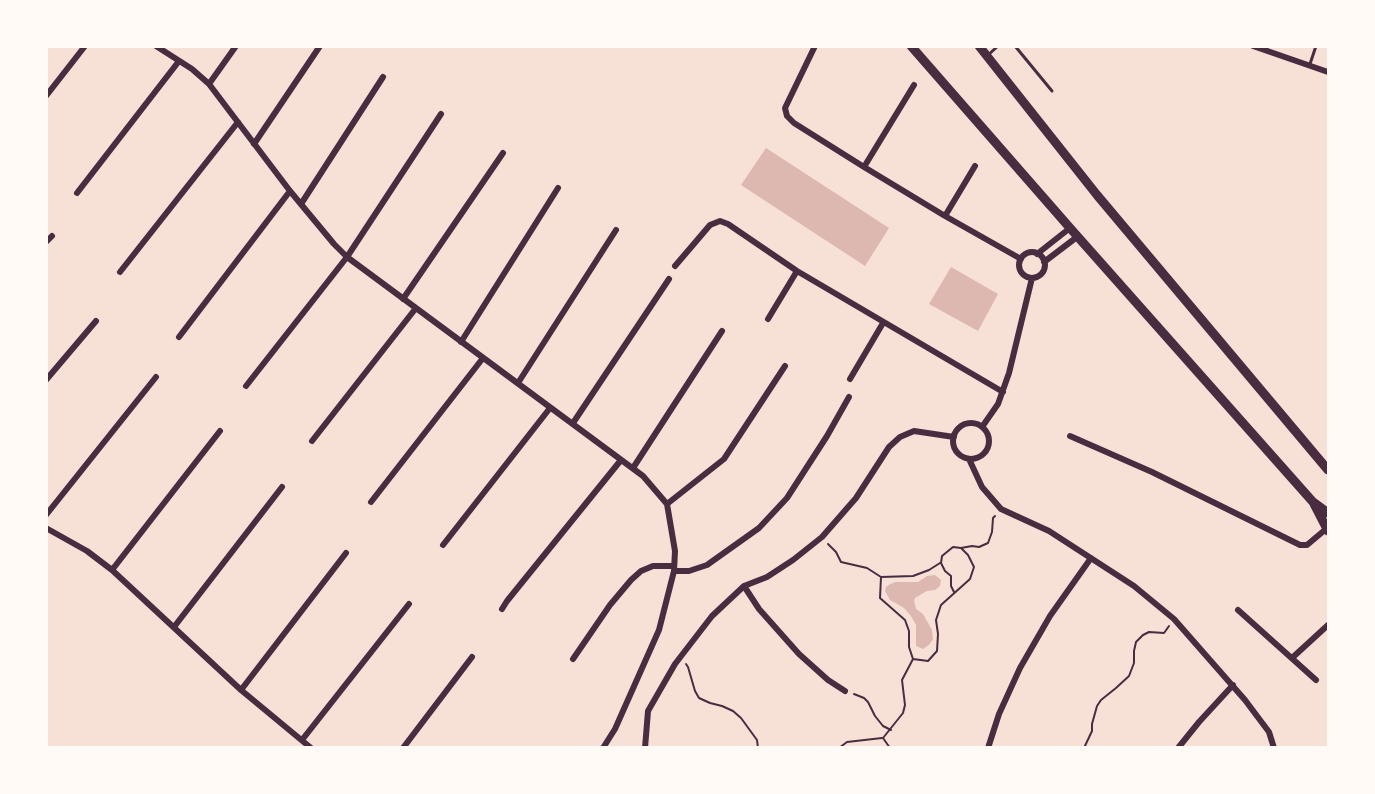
<!DOCTYPE html>
<html>
<head>
<meta charset="utf-8">
<style>
  body { margin:0 }
  #map { position:relative; width:1375px; height:794px; overflow:hidden; background:#f7e1d7; font-family:Poppins,sans-serif }
  canvas { display:block }
  .frame { position:absolute; inset:0; border:48px solid #fffaf5; pointer-events:none }
</style>
</head>
<body>
<div id="map">
<canvas width="1375" height="794"></canvas>
<div class="frame"></div>
</div>
<script>
const c = document.querySelector('canvas').getContext('2d');
c.lineJoin = 'round';
function fillPath(path, color) { c.fillStyle = color; c.fill(path, 'evenodd'); }
const shape = rows => new Path2D(rows.map(r => 'M' + r).join(''));
function stroke(path, color, width, dash) { c.strokeStyle = color; c.lineWidth = width; c.lineCap = dash ? 'butt' : 'round'; c.setLineDash(dash || []); c.stroke(path); }
fillPath(shape([
  [766,148,889,228,865,266,741,185],
  [951,267,998,294,978,331,929,304],
  [935,575,941,580,940,586,935,590,927,591,920,595,915,598,914,601,916,609,923,614,932,630,933,639,929,645,923,649,916,646,916,625,911,616,904,608,890,600,885,591,886,587,890,584,896,582,918,582,927,576]
]), '#dcb8b0');
stroke(shape([
  [828,544,836,552,841,562,867,568,881,577,880,598,905,620,909,631,909,647,913,659,928,661,937,651,938,634,936,620,941,605,970,579,974,567,968,555,961,548,953,547,942,556,941,563,945,571,951,576,951,586,954,592],
  [961,548,972,546,979,547,988,543,992,532,993,518,995,516],
  [881,577,913,576,929,570,940,563],
  [686,664,688,667,695,691,699,698,710,703,722,706,733,711,741,718,757,740,758,748],
  [854,694,864,698,868,702,875,716,883,726,891,730],
  [839,748,847,742,882,738],
  [890,748,883,738,903,713,905,705,902,680,913,659],
  [1084,748,1092,731,1092,724,1097,706,1101,700,1116,688,1129,676,1134,663,1134,651,1136,642,1143,635,1149,632,1164,633,1169,626]
]), '#4a2c40', 2);
stroke(shape([
  [1015,46,1052,91],
  [988,55,998,46],
  [1310,64,1316,46]
]), '#4a2c40', 3);
stroke(shape([
  [156,46,192,69,209,84,290,191,334,244,347,257,643,476,667,504,675,551,674,571,659,630,615,729,603,748],
  [815,46,785,108,787,116,794,123,864,167,945,216,1021,259],
  [1253,46,1328,72],
  [209,84,236,46],
  [46,96,85,46],
  [254,144,320,46],
  [864,167,914,85],
  [77,193,179,61],
  [301,204,383,77],
  [945,216,975,166],
  [46,242,52,236],
  '1019 265a13 13 0 1 1 26 0a13 13 0 1 1-26 0Z',
  [1037,254,1070,228],
  [1044,262,1077,237],
  [675,266,710,225,720,221,728,224,797,271,1003,392],
  [120,272,238,122],
  [403,299,503,153],
  [768,319,797,271],
  [179,337,290,191],
  [461,342,558,188],
  [850,379,883,323],
  [46,380,96,321],
  [518,383,616,230],
  [246,386,347,257,441,114],
  [573,423,669,279],
  '953 441a18 18 0 1 1 36 0a18 18 0 1 1-36 0Z',
  [982,427,998,404,1009,373,1032,278],
  [1070,436,1152,472,1300,545,1307,545,1326,529],
  [312,441,416,308],
  [969,459,982,487,1001,509,1049,531,1134,586,1174,619,1245,700,1269,732,1274,748],
  [633,468,722,331],
  [371,502,483,358],
  [667,504,724,459,785,366],
  [46,515,156,377],
  [46,528,87,551,112,570,241,690,311,748],
  [443,545,550,408],
  [112,570,220,431],
  [674,571,689,571,707,565,759,528,787,498,827,436,849,397],
  [744,586,759,609,799,654,828,680,845,691],
  [502,609,507,601,621,460],
  [1238,610,1316,680],
  [174,627,282,487],
  [1292,658,1328,625],
  [573,659,610,605,631,580,641,571,653,566,674,566],
  [241,690,346,553],
  [302,740,409,604],
  [403,748,472,657],
  [645,748,648,711,675,664,712,616,744,586,767,577,793,560,822,537,856,498,889,447,900,437,914,431,954,437],
  [988,748,999,714,1020,668,1050,616,1091,558],
  [1178,748,1199,722,1233,685]
]), '#4a2c40', 6);
stroke(shape([
  [911,46,1070,228,1313,502,1328,513],
  [979,46,1097,195,1328,470],
  [1314,504,1328,531]
]), '#4a2c40', 9);
</script>
</body>
</html>
